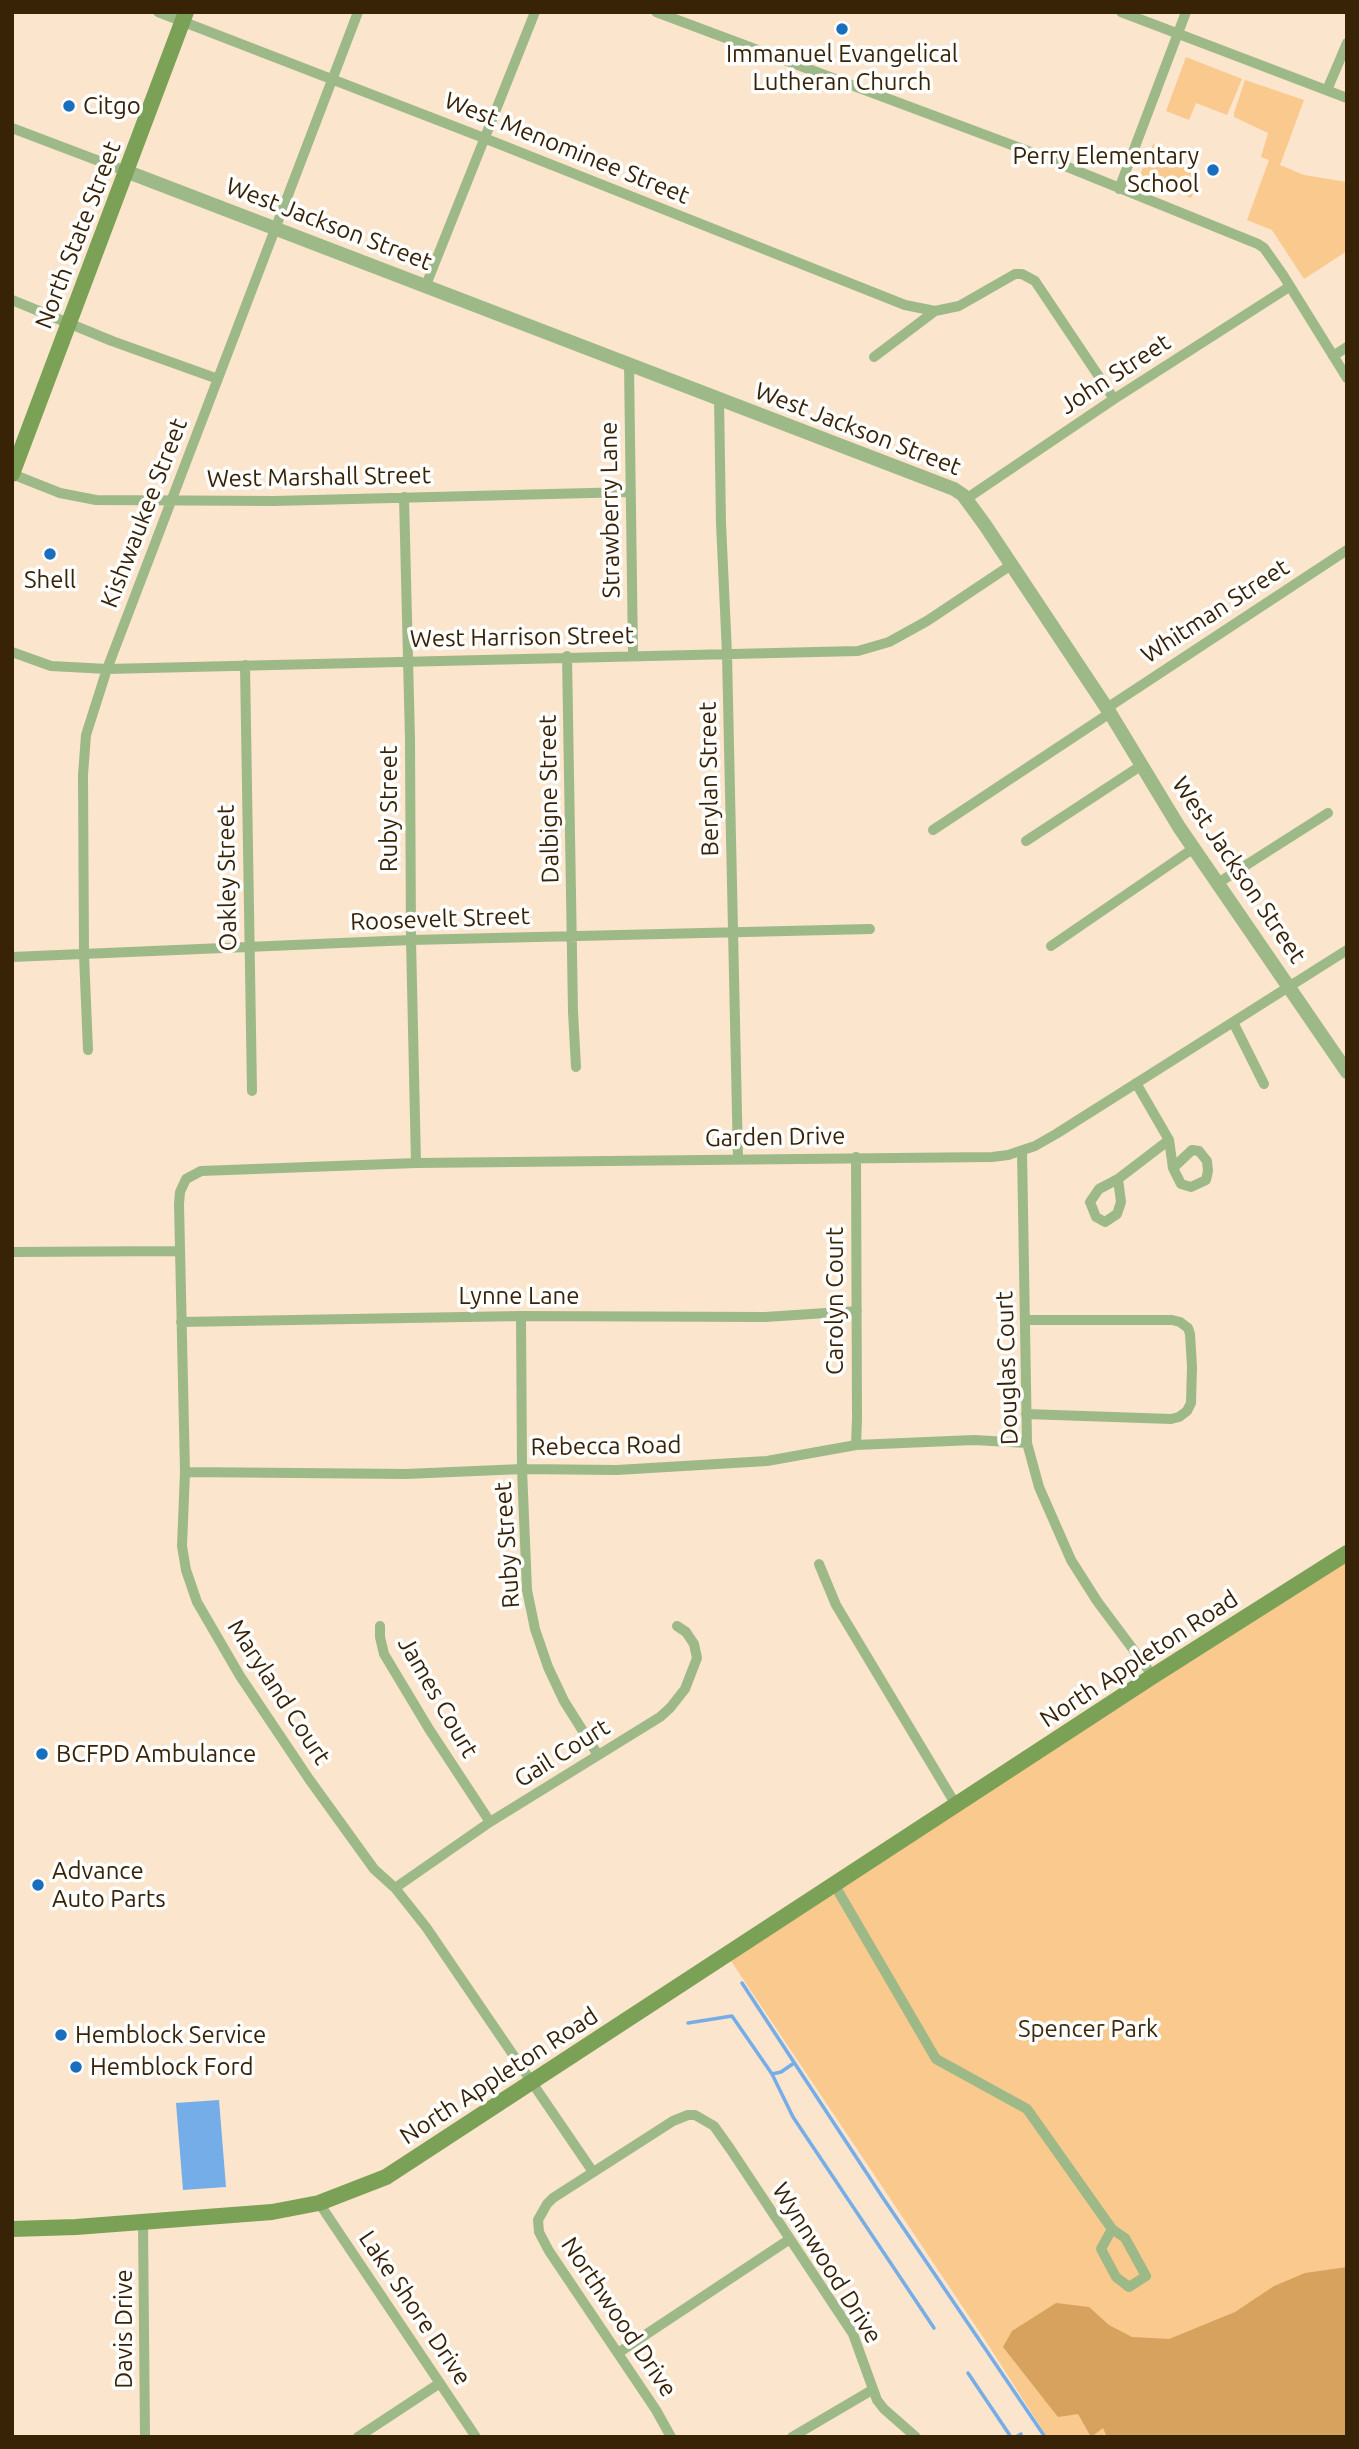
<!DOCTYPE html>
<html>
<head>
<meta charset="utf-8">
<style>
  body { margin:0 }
  #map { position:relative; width:1359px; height:2449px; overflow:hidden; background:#fbe5cc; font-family:Ubuntu,sans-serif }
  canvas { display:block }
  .frame { position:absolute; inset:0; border:14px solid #382307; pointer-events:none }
</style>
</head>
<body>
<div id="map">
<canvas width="1359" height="2449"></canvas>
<div class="frame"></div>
</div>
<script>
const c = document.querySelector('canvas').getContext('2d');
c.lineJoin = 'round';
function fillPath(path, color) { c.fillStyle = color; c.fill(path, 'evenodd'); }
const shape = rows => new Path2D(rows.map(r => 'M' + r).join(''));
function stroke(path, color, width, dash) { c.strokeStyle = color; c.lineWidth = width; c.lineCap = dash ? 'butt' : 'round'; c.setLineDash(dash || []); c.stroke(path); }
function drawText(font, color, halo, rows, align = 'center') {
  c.font = font + ' Ubuntu,sans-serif'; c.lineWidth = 7; c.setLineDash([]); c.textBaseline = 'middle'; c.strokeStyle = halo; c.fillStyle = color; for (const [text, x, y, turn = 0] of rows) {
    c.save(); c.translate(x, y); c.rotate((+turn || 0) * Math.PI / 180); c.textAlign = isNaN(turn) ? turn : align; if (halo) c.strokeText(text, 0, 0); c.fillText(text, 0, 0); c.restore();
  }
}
fillPath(shape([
  [1186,57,1242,79,1227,115,1196,103,1189,120,1166,111],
  [1245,80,1304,100,1280,165,1304,175,1347,182,1347,251,1304,279,1272,230,1247,220,1269,160,1261,157,1268,133,1234,117,1234,113],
  [1153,144,1160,147,1157,156,1196,172,1199,180,1191,198,1139,178],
  [1347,1550,1347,2437,1047,2437,989,2346,727,1955]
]), '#fac98d');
fillPath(shape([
  [1347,2267,1347,2437,1107,2437,1103,2428,1091,2437,1078,2414,1058,2417,1003,2347,1012,2331,1056,2303,1089,2307,1109,2325,1132,2337,1169,2339,1235,2312,1274,2286,1305,2273]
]), '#d7a25e');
fillPath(shape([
  [219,2100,226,2187,183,2190,176,2103]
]), '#75ade9');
stroke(shape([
  [742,1983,883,2198,1045,2437],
  [688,2023,732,2016,772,2074,793,2117,934,2328],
  [772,2074,781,2072,794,2063],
  [968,2373,1011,2437],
  [1016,2437,1021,2434]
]), '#75ade9', 3.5);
stroke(shape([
  [158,12,484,138,905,305,935,311],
  [656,12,1028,151,1258,244,1264,248,1283,275,1347,378],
  [1121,12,1347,98],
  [1327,90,1347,43],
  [12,128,128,172],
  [1119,189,1186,12],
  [426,285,535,12],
  [12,300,112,341,218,379],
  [1333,356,1347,347],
  [874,357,935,311,959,306,1015,274,1022,274,1035,281,1114,399],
  [629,365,633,655],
  [719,399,721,523,727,654,738,1159],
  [12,474,60,493,96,500,274,501,630,492],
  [404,497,410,739,411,940,416,1163],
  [966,499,1114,399,1289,287],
  [12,652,51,666,107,669,858,651,889,642,927,621,1011,565],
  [567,656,573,1012,576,1067],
  [245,665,252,1091],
  [1107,708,1347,550],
  [933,830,1110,713],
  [1026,841,1142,765],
  [1218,883,1328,813],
  [1051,946,1194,848],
  [12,957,411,940,870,929],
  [1233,1022,1264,1084],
  [88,1050,84,955,83,775,86,735,107,669,358,12],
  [1136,1083,1169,1140,1173,1168],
  [1192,1150,1199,1151,1207,1161,1208,1171,1206,1180,1191,1187,1181,1184,1173,1168,1192,1150],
  [1022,1151,1027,1443,1039,1487,1071,1560,1097,1601,1153,1676],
  [1118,1179,1121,1202,1117,1214,1105,1222,1096,1217,1090,1202,1099,1189,1118,1179],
  [1118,1179,1169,1140],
  [12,1252,180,1251],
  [521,1316,522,1469,527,1590,535,1629,548,1667,564,1701,598,1755],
  [1025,1320,1172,1320,1180,1322,1188,1328,1190,1334,1192,1367,1191,1403,1187,1411,1179,1417,1171,1419,1026,1414],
  [181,1322,521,1316,765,1317,857,1311],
  [856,1445,857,1419,856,1157],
  [185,1472,406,1474,522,1469,617,1470,767,1461,856,1445,974,1440,1027,1443],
  [819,1564,836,1605,956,1805],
  [380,1626,380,1637,384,1654,429,1729,490,1822],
  [834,1884,936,2059,1027,2109,1112,2229],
  [395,1888,490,1822,660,1717,670,1708,685,1689,697,1658,694,1644,686,1632,677,1626],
  [593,2172,426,1927,395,1888,374,1869,309,1779,240,1676,197,1602,186,1570,182,1546,185,1472,179,1204,180,1192,186,1179,201,1171,416,1163,992,1157,1008,1155,1035,1146,1056,1134,1347,950],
  [319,2203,476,2437],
  [143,2222,145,2437],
  [1112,2229,1125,2238,1146,2276,1129,2287,1116,2277,1101,2249,1112,2229],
  [618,2353,790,2239],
  [358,2437,440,2383],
  [671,2437,656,2410,549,2251,539,2232,538,2220,547,2204,553,2198,673,2121,688,2115,695,2115,714,2126,731,2150,853,2334,877,2400,884,2409,916,2437],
  [792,2437,872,2390]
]), '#9eb988', 10);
stroke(shape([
  [128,172,954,489,963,495,985,525,1110,713,1179,827,1347,1072]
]), '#9eb988', 14);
stroke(shape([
  [12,474,186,12],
  [12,2229,76,2227,272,2212,319,2203,386,2177,1153,1676,1347,1553]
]), '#7aa155', 16);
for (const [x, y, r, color] of [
  [842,29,7,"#196fbd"],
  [69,106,7,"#196fbd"],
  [1213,170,7,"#196fbd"],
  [50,554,7,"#196fbd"],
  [42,1754,7,"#196fbd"],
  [38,1885,7,"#196fbd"],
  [61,2035,7,"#196fbd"],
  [76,2067,7,"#196fbd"]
]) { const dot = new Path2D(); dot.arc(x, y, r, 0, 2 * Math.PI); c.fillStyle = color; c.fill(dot); stroke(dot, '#fff', 2.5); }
drawText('24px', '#382307', '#fff', [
  ["Immanuel Evangelical",842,54,"center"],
  ["Lutheran Church",842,82,"center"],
  ["Citgo",83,106],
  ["Perry Elementary",1199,156,"right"],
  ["School",1199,184,"right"],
  ["Shell",50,580,"center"],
  ["BCFPD Ambulance",56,1754],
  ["Advance",52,1871],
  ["Auto Parts",52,1899],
  ["Hemblock Service",75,2035],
  ["Hemblock Ford",90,2067]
], 'left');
drawText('24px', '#382307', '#fff', [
  ["West Menominee Street",567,148,22],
  ["West Jackson Street",329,224,21],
  ["North State Street",78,235,-69],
  ["John Street",1115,374,-33],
  ["West Jackson Street",858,429,21],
  ["West Marshall Street",319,477,-1],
  ["Strawberry Lane",610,510,-91],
  ["Kishwaukee Street",144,513,-69],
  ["Whitman Street",1215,611,-33],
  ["West Harrison Street",522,637,-1],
  ["Berylan Street",709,779,-91],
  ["Dalbigne Street",549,799,-91],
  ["Ruby Street",389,809,-90],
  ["West Jackson Street",1239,870,56],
  ["Oakley Street",227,878,-91],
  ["Roosevelt Street",440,919,-2],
  ["Garden Drive",775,1137,-1],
  ["Lynne Lane",519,1296],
  ["Carolyn Court",835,1301,-90],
  ["Douglas Court",1007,1368,-92],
  ["Rebecca Road",606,1446,-1],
  ["Ruby Street",507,1545,-94],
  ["North Appleton Road",1139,1659,-33],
  ["Maryland Court",279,1692,57],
  ["James Court",438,1697,60],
  ["Gail Court",562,1753,-32],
  ["North Appleton Road",499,2076,-33],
  ["Wynnwood Drive",827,2263,58],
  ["Lake Shore Drive",415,2308,56],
  ["Northwood Drive",619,2317,56],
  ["Davis Drive",124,2329,-90]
]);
drawText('24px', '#3f290b', '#fff', [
  ["Spencer Park",1088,2029]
]);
</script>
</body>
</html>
